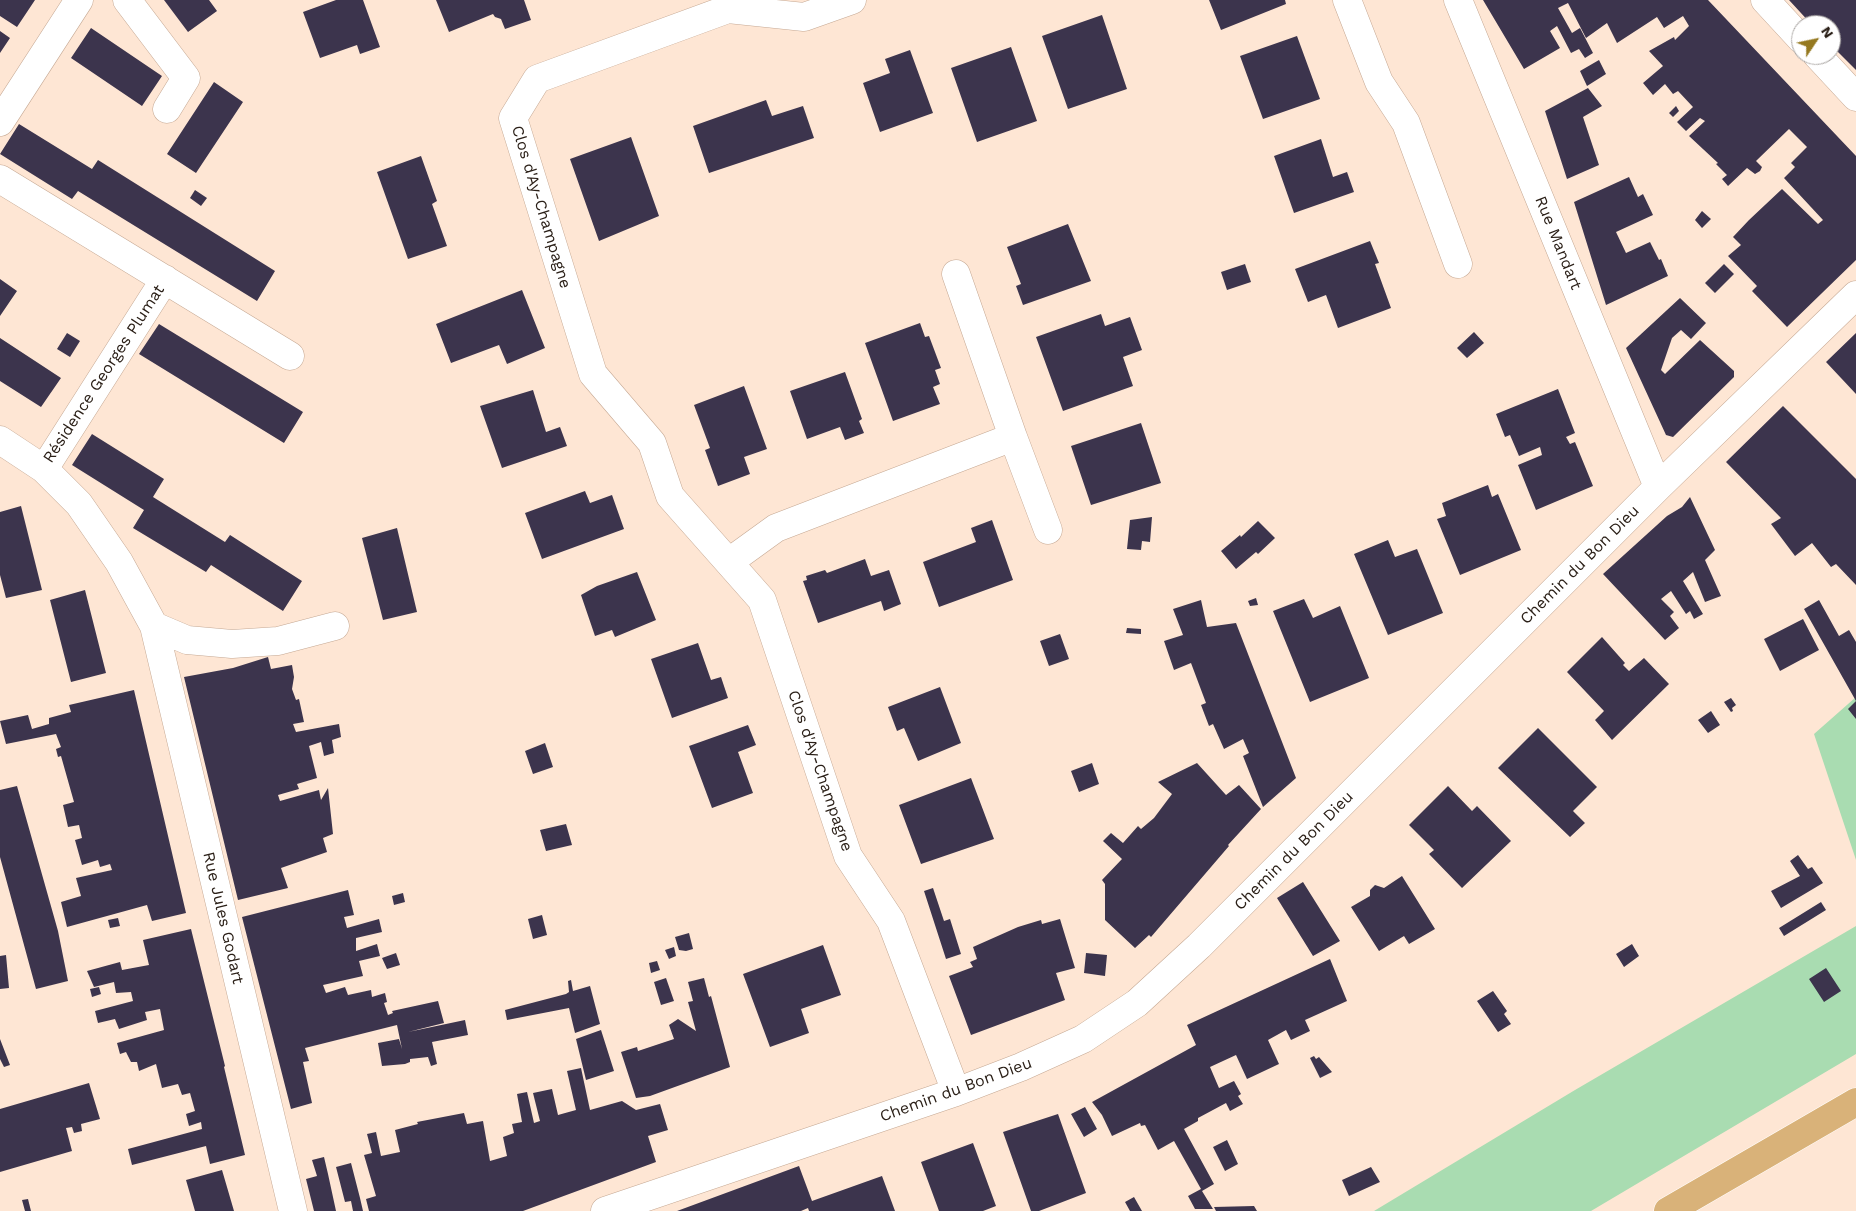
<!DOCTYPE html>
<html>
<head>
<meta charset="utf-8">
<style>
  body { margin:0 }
  #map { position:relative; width:1856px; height:1211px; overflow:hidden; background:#fee6d4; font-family:"Work Sans",sans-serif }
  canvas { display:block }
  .north { position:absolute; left:1791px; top:15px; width:50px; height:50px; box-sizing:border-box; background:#fff; border:1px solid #aaa6a3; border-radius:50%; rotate:56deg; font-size:14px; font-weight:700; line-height:20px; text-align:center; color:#2b2018 }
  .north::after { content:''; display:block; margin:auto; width:18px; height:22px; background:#957920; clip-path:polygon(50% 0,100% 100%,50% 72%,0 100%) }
</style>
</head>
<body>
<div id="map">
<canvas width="1856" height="1211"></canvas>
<div class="north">N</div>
</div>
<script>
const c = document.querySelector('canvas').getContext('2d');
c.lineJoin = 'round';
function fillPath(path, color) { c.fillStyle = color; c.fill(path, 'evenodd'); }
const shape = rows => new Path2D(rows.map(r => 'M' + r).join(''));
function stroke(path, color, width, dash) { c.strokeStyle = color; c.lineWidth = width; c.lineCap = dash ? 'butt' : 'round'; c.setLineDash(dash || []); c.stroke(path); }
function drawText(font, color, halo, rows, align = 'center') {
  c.font = font + ' "Work Sans",sans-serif'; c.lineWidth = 5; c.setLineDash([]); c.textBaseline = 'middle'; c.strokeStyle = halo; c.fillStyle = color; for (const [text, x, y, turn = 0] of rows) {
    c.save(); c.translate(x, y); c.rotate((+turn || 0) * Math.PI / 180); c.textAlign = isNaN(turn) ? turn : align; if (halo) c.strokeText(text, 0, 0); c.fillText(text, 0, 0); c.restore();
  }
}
fillPath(shape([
  [1856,697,1856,860,1814,734],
  [1856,926,1856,1054,1591,1211,1374,1211,1575,1090]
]), '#a9dcb1');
fillPath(shape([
  [0,0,35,0,17,27,0,16],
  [164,0,209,0,217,11,188,32],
  [336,0,363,0,380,47,360,54,357,45,320,58,303,12],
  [436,0,524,0,531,20,505,29,501,19,495,17,493,14,449,32],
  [1209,0,1285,0,1286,4,1221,30],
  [1483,0,1708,0,1856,156,1856,260,1787,327,1752,291,1757,286,1728,256,1741,245,1733,237,1749,220,1782,189,1818,224,1823,220,1784,178,1795,167,1791,163,1807,147,1789,129,1756,161,1762,167,1760,171,1755,174,1747,168,1728,186,1722,179,1727,175,1716,164,1718,163,1689,136,1705,121,1700,118,1686,131,1677,122,1693,107,1678,91,1673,94,1665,84,1653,95,1643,83,1663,66,1649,51,1674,37,1675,40,1689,26,1683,16,1664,28,1657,17,1617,43,1607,23,1586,38,1568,3,1558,8,1572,33,1580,28,1593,53,1585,58,1579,49,1571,53,1557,26,1550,31,1560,48,1524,69],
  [1789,0,1856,0,1856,70,1831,45,1831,25,1812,25],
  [1102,15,1127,89,1068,109,1042,36],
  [91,28,162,76,142,106,71,58],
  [0,31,10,38,0,53],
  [1297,36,1320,99,1263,119,1240,56],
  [1011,47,1037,121,977,142,951,68],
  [910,50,933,113,880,132,863,83,890,73,885,59],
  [1599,60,1606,74,1587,86,1580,71],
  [214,82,243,102,196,173,167,154],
  [1588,88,1602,106,1583,117,1599,165,1567,179,1545,111],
  [766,100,772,116,803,106,814,138,709,173,693,126],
  [1676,106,1679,111,1673,117,1669,113],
  [19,124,92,169,98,160,275,271,257,301,78,191,72,199,0,154],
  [631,137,659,216,599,241,570,159],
  [1321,139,1333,177,1347,172,1354,192,1294,213,1274,156],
  [421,156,437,201,432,204,447,246,408,259,377,172],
  [1629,177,1638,197,1643,194,1653,215,1616,232,1626,253,1650,242,1659,260,1661,259,1668,276,1606,305,1574,202],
  [195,190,207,198,201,206,190,198],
  [1702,211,1711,219,1702,228,1695,220],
  [1068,224,1091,281,1023,305,1016,286,1021,284,1007,247],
  [1370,241,1379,263,1375,264,1391,308,1338,328,1326,295,1308,302,1295,269],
  [1245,264,1251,282,1227,290,1221,272],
  [1724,264,1734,274,1715,293,1705,283],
  [0,279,17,291,0,316],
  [522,290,545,348,507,364,499,345,451,363,436,324],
  [1680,298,1706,323,1691,339,1681,330,1672,338,1661,370,1665,374,1700,340,1734,371,1734,377,1673,437,1666,435,1626,348],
  [1101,314,1105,326,1130,317,1142,350,1123,357,1133,386,1063,411,1036,337],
  [920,323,925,337,929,336,941,368,935,370,940,384,933,387,940,404,893,421,865,343],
  [159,324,303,412,284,443,139,354],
  [1474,332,1484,343,1467,358,1457,348],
  [67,333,80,341,70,357,57,349],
  [1856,333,1856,394,1826,362],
  [0,338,61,378,41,407,0,381],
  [845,372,862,419,859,421,864,433,845,440,840,427,807,439,790,391],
  [744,386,767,449,744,457,750,474,718,486,705,450,710,448,694,405],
  [1558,389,1575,433,1566,437,1570,444,1575,442,1593,486,1536,510,1518,465,1542,455,1540,447,1519,456,1510,435,1505,437,1496,414],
  [533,390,546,432,560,427,567,446,502,468,480,406],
  [1783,406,1856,479,1856,585,1836,564,1831,567,1812,543,1795,556,1771,524,1781,518,1726,462],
  [1141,423,1161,483,1091,505,1071,446],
  [92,434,164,479,153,497,225,542,230,535,302,581,283,611,211,565,206,572,133,528,144,510,72,465],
  [1488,485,1492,497,1498,494,1521,550,1460,575,1437,519,1446,516,1442,503],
  [585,491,590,503,612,495,624,529,542,559,525,513],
  [1690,497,1715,550,1705,560,1721,596,1705,602,1693,572,1683,581,1703,614,1694,619,1690,611,1686,614,1671,591,1661,599,1674,612,1670,616,1679,628,1665,640,1603,574,1667,516,1682,507],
  [21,506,42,590,6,598,0,575,0,512],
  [1152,517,1150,542,1142,541,1141,550,1127,549,1130,520],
  [992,520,1013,580,939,607,923,562,976,542,971,528],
  [1258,521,1275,538,1258,554,1256,552,1236,569,1221,551,1240,535,1241,537],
  [397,528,417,612,383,620,362,538],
  [1388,540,1395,557,1417,549,1443,613,1388,635,1354,554],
  [865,559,871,576,889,570,901,604,884,611,881,601,818,623,803,581,807,580,806,576,825,570,827,573],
  [637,572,656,620,615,637,612,630,595,636,581,595,597,586],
  [85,590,106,673,71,682,50,600],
  [1256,598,1258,605,1250,606,1248,601],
  [1304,599,1313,618,1340,606,1369,678,1310,702,1273,611],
  [1201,600,1207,627,1236,623,1296,778,1263,807,1243,756,1249,753,1243,739,1224,749,1213,724,1209,726,1201,705,1206,703,1191,663,1174,670,1164,641,1183,635,1173,609],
  [1819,600,1839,636,1849,630,1856,642,1856,719,1848,709,1856,701,1804,609],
  [1803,619,1819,650,1780,671,1764,639],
  [1127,628,1141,629,1141,634,1126,633],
  [1060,634,1069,659,1049,666,1040,641],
  [1602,637,1625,663,1623,665,1629,671,1644,658,1669,684,1612,740,1595,720,1604,711,1567,672],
  [698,643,711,680,721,677,728,698,672,718,651,659],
  [268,657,271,669,292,665,294,677,292,689,296,700,299,699,304,722,293,724,296,732,339,724,341,737,332,740,334,753,324,756,321,742,309,746,317,778,297,784,299,789,278,795,280,801,319,790,321,800,328,788,333,834,323,838,327,852,281,868,288,888,238,900,184,677,233,668],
  [940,687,961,743,918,761,904,728,897,731,888,707],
  [134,690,186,913,152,921,147,905,67,927,61,902,81,896,76,878,112,870,110,864,100,867,98,860,82,865,75,840,82,838,79,825,68,827,63,805,74,802,61,756,58,757,56,749,61,747,56,734,6,744,0,721,28,715,32,729,49,724,49,718,71,712,69,705],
  [1731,698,1736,705,1732,708,1733,711,1731,712,1724,702],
  [1711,711,1720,725,1708,733,1698,720],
  [748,725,756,745,738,752,753,793,712,808,689,746],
  [1538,728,1597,787,1573,811,1585,823,1570,837,1498,768],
  [545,743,553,767,533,774,525,751],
  [1092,763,1099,784,1079,792,1071,771],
  [1197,763,1226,795,1239,785,1261,809,1228,845,1229,846,1151,937,1149,935,1135,948,1105,920,1105,884,1102,880,1122,859,1103,841,1111,833,1123,843,1138,826,1141,829,1154,818,1172,794,1158,782],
  [971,778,994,839,921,864,899,805],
  [17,786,58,931,68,981,36,989,0,857,0,790],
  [1448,786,1472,811,1477,806,1511,841,1462,888,1429,854,1434,850,1409,825],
  [566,824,572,845,546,851,540,830],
  [1798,855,1808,869,1812,867,1823,883,1781,908,1771,891,1800,876,1790,861],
  [1402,876,1435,929,1409,944,1404,936,1379,951,1351,907,1370,896,1370,890,1375,885,1384,888],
  [1303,882,1340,941,1313,956,1277,898],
  [933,888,944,921,950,919,961,954,946,959,924,891],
  [348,890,354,915,344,917,347,928,379,919,382,932,356,938,356,951,377,944,380,956,359,961,363,976,323,985,326,993,345,987,348,995,371,990,372,997,385,993,387,1002,384,1003,388,1015,393,1013,392,1011,438,1001,444,1023,408,1032,465,1020,468,1035,432,1042,437,1064,431,1066,428,1057,410,1059,410,1062,405,1064,382,1066,378,1043,399,1039,402,1049,397,1025,305,1048,309,1061,303,1062,312,1103,291,1109,242,917],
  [403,893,405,902,394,905,392,896],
  [1821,902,1826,910,1784,936,1779,928],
  [542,915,547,935,533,939,528,919],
  [118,918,120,926,110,928,108,920],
  [1060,919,1075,968,1056,973,1065,1000,971,1035,949,976,973,967,970,962,977,959,973,947,1018,927,1041,920,1042,924],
  [191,929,225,1066,224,1067,245,1155,210,1164,206,1146,132,1165,128,1149,202,1129,201,1122,189,1126,186,1114,195,1111,190,1093,182,1095,178,1084,162,1088,156,1064,139,1071,137,1062,131,1062,126,1052,120,1054,117,1043,164,1030,160,1009,145,1012,147,1020,119,1029,115,1019,98,1023,95,1011,133,1001,131,992,116,993,114,982,94,987,87,971,120,962,122,970,149,965,143,940],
  [689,933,693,949,686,951,679,950,675,937],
  [1632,944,1639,956,1624,967,1616,954],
  [823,945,841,995,801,1009,809,1033,770,1047,743,974],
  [674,947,676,956,669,959,665,950],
  [396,953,400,965,387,969,382,958],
  [1086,953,1107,955,1105,976,1084,973],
  [6,955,9,988,0,989,0,956],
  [1330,959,1347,1001,1305,1020,1310,1031,1291,1040,1286,1030,1268,1040,1279,1064,1247,1079,1236,1055,1210,1067,1219,1088,1234,1081,1241,1094,1238,1096,1243,1104,1230,1111,1226,1103,1198,1118,1198,1121,1184,1129,1214,1184,1202,1191,1213,1209,1195,1209,1188,1196,1201,1189,1174,1141,1158,1150,1145,1125,1141,1126,1140,1123,1112,1136,1102,1115,1092,1102,1196,1045,1187,1025],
  [657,961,660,970,651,973,649,963],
  [1826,968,1841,991,1824,1002,1809,979],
  [666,978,674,1001,661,1005,654,982],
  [704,978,709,997,711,996,730,1067,650,1096,636,1098,621,1052,637,1047,638,1051,674,1039,669,1025,678,1019,696,1031,688,1002,693,1001,688,982],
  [571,980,573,991,590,986,600,1024,575,1033,569,1008,507,1020,505,1010,566,994,569,992,568,981],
  [99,987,101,994,92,997,90,989],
  [1493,991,1507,1011,1504,1014,1511,1024,1498,1032,1477,1001],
  [601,1030,614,1071,586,1080,576,1039],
  [0,1039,10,1065,4,1067,0,1059],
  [1314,1056,1316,1059,1319,1057,1332,1072,1320,1078,1310,1058],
  [581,1068,590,1110,622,1101,636,1110,660,1104,668,1130,648,1136,656,1162,523,1211,369,1211,366,1199,376,1196,364,1155,372,1153,367,1134,376,1132,381,1156,400,1152,395,1130,418,1124,417,1122,464,1113,467,1124,483,1121,490,1161,507,1156,503,1137,514,1133,512,1124,522,1122,517,1094,527,1092,534,1123,540,1121,533,1093,552,1089,558,1115,576,1110,567,1071],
  [89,1083,100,1119,81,1124,82,1131,74,1133,72,1127,66,1128,72,1151,0,1172,0,1109],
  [1085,1107,1097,1129,1084,1137,1071,1114],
  [1058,1114,1086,1193,1039,1211,1031,1211,1003,1132],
  [1227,1140,1238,1164,1225,1171,1213,1147],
  [973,1143,996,1206,983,1211,939,1211,921,1162],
  [324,1157,328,1174,336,1211,314,1211,306,1179,317,1176,312,1160],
  [351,1163,360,1198,363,1211,353,1211,351,1201,345,1202,336,1167],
  [799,1166,812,1201,882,1176,895,1211,809,1211,808,1208,801,1211,677,1211],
  [1371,1167,1380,1182,1349,1196,1342,1180],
  [222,1170,234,1211,195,1211,186,1180],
  [1134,1197,1142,1211,1130,1211,1125,1202],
  [28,1199,31,1211,25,1211,22,1200],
  [1254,1206,1257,1211,1216,1211,1214,1207]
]), '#3c344d');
const minor = shape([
  [127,0,186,78,167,109],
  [852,0,804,17,728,9,537,79,513,118,593,374,652,443,670,496,762,600,848,856,891,921,956,1092],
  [1347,0,1379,82,1406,123,1458,264],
  [1458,0,1658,487],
  [1765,0,1801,39],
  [1817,55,1856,97],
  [0,122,79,0],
  [0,179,290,356],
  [1013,437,1048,530],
  [0,440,44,469,79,504,119,562,154,626,293,1211],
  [44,469,165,279],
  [729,562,776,528,1013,437,956,274],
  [154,626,187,640,232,644,278,641,335,626],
  [605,1211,956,1092,1021,1067,1083,1039,1137,1003,1199,946,1658,487,1856,295]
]);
const major = shape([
  [1668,1211,1856,1102]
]);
stroke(minor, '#c5a893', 29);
stroke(major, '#fff', 29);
stroke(minor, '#fff', 28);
stroke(major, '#d9b279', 28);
drawText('16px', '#2b2018', '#fff', [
  ["Clos d'Ay-Champagne",541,207,73],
  ["Rue Mandart",1558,243,68],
  ["Résidence Georges Plumat",104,374,-57],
  ["Chemin du Bon Dieu",1580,565,-45],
  ["Clos d'Ay-Champagne",820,771,71],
  ["Chemin du Bon Dieu",1294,851,-45],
  ["Rue Jules Godart",223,918,77],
  ["Chemin du Bon Dieu",956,1090,-20]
]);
</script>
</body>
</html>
